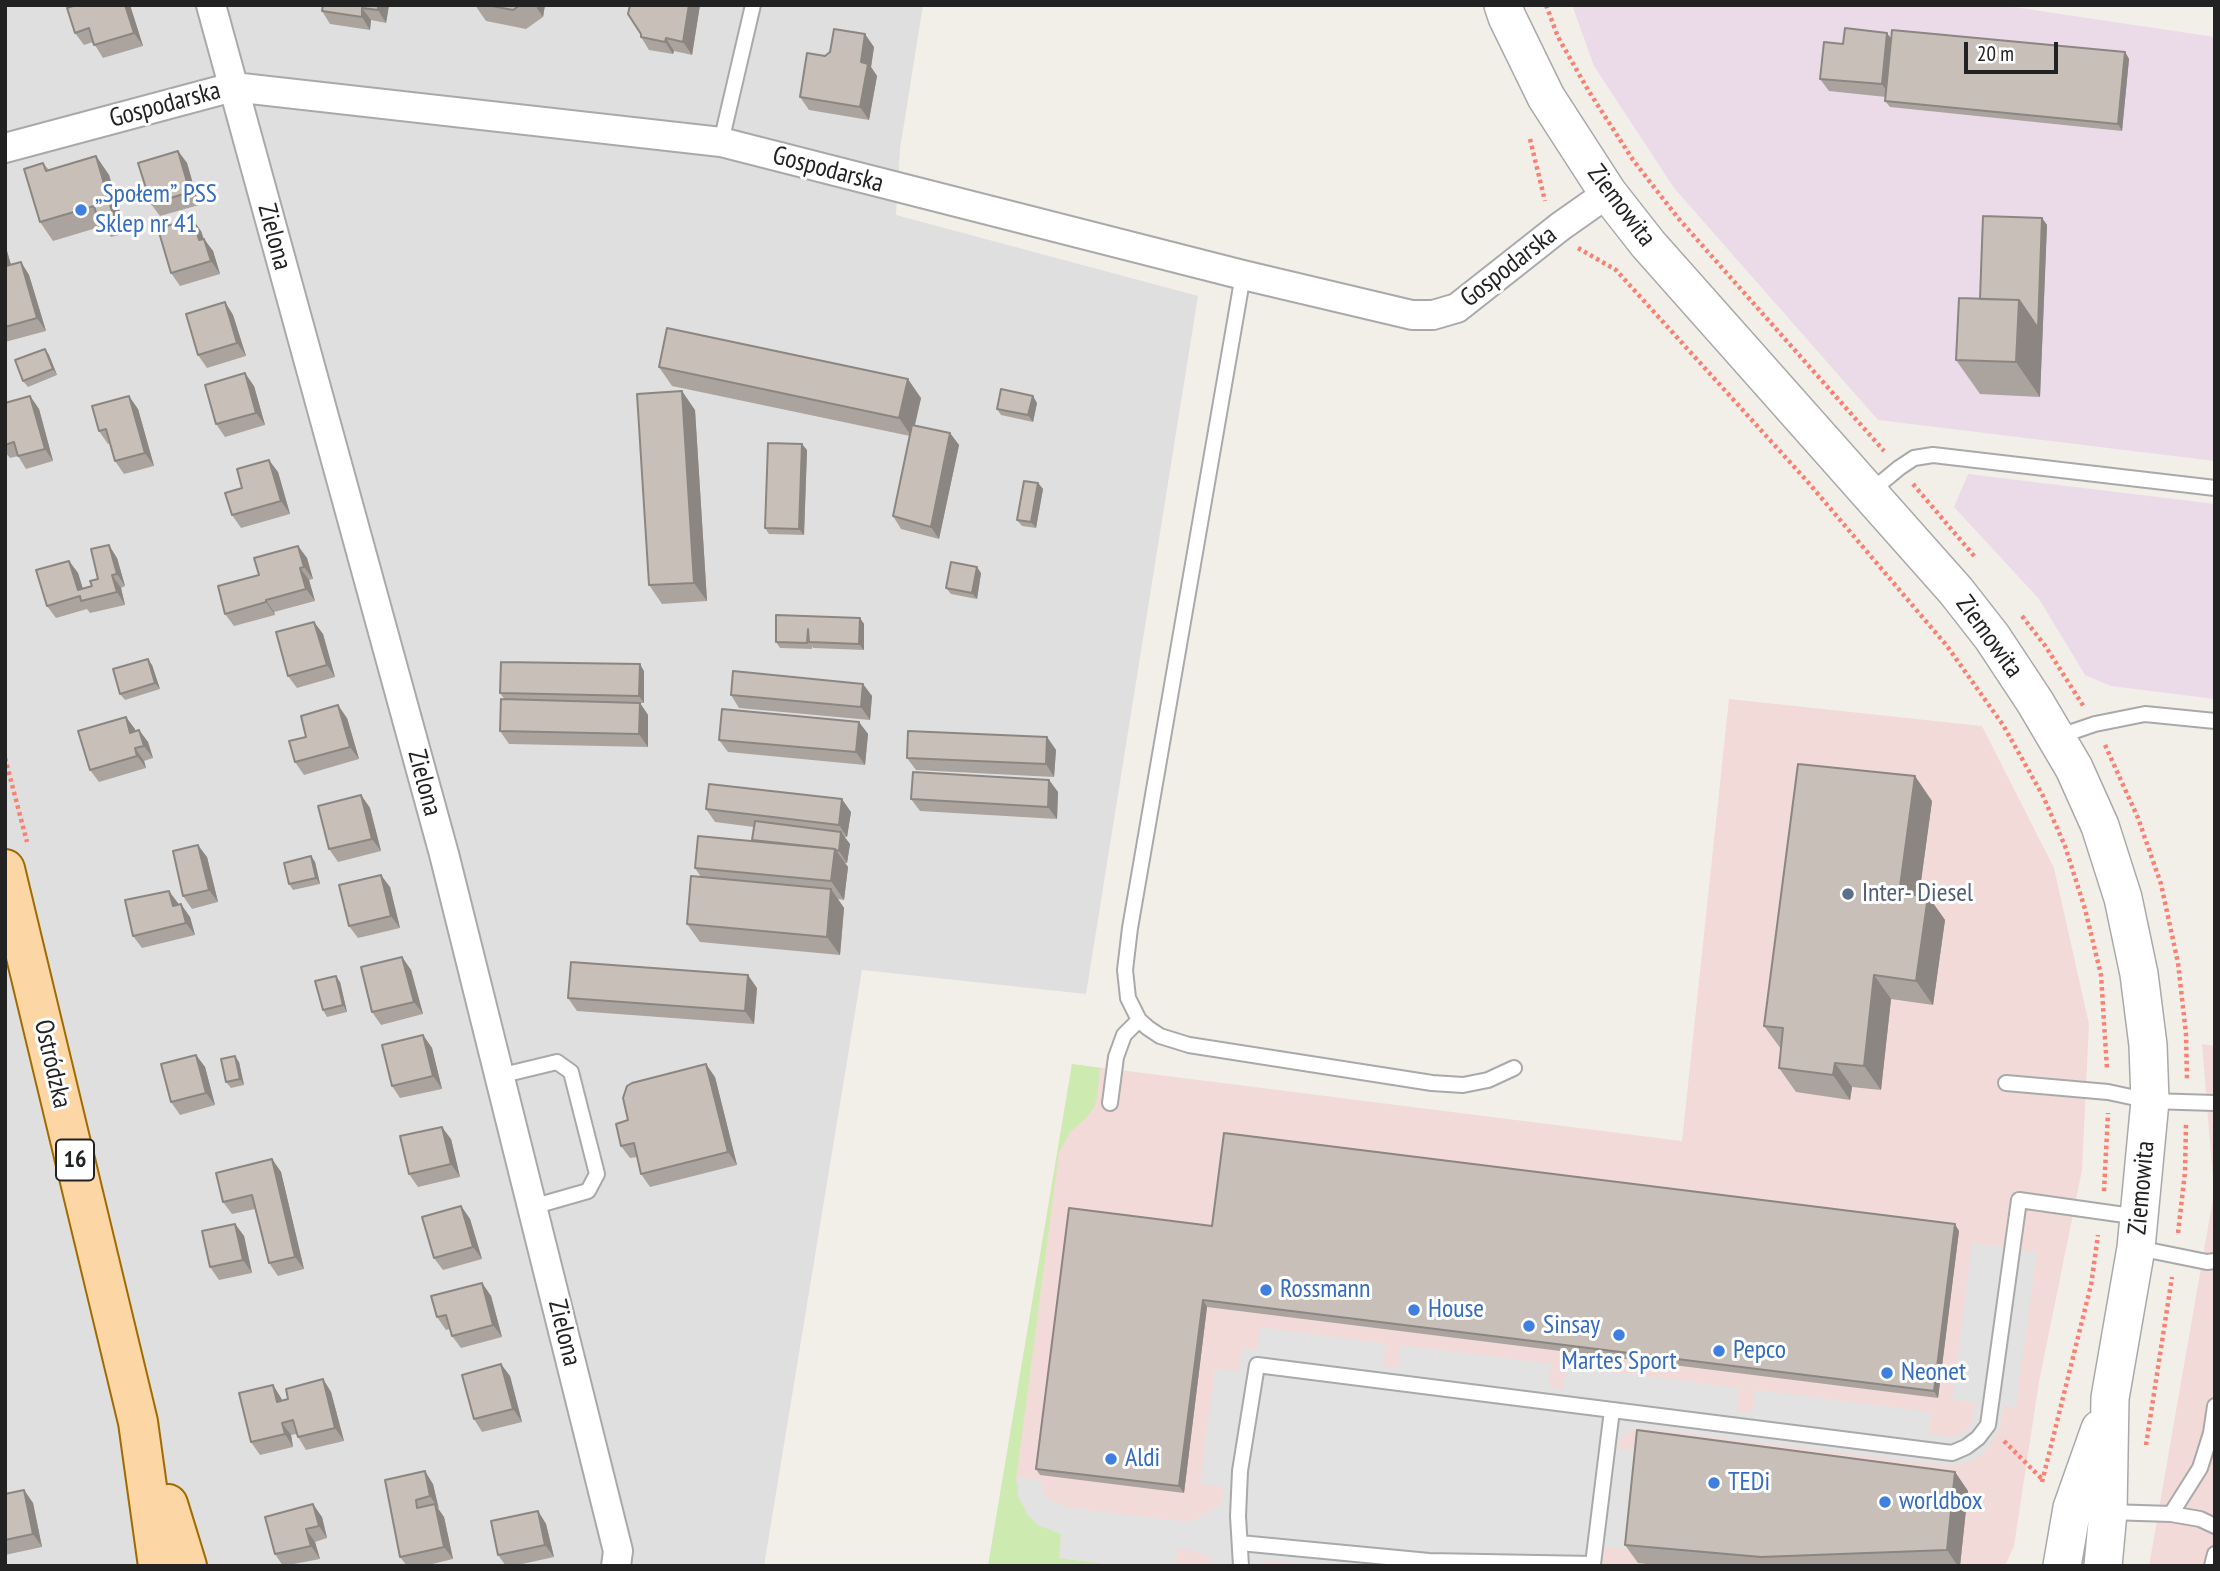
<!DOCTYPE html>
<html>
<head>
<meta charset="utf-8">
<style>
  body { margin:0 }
  #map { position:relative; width:2220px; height:1571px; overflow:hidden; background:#f2efe9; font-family:"PT Sans Narrow",sans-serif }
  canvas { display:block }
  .frame { position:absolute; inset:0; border:7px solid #222; pointer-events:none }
  .scale { position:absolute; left:1964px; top:42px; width:94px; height:32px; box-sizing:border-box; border:4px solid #222; border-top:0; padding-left:9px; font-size:21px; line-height:24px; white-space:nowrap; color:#222; -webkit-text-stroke:5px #fff; paint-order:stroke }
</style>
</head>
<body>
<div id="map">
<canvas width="2220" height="1571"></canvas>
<div class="frame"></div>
<div class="scale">20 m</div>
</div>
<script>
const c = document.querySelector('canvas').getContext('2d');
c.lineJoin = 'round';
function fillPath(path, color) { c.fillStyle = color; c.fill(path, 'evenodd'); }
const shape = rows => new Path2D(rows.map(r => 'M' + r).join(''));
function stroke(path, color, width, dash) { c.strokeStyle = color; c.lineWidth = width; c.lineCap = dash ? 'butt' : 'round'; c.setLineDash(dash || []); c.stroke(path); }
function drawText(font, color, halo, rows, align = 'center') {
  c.font = font + ' "PT Sans Narrow",sans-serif'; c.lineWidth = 6; c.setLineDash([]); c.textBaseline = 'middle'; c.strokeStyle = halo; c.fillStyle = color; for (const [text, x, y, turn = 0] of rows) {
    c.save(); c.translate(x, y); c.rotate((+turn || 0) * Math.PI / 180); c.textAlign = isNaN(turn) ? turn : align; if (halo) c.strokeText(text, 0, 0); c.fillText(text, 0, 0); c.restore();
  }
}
fillPath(shape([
  [5,5,923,5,900,149,896,215,1198,296,1086,994,862,970,764,1566,5,1566]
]), '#e0dfdf');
fillPath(shape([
  [1729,699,1982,726,2054,868,2089,1024,2082,1170,2039,1382,2014,1546,2005,1566,988,1566,1072,1064,1682,1141],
  [2202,1044,2215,1046,2215,1566,2149,1566,2214,1193]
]), '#f2dad9');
fillPath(shape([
  [1572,5,2000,5,2215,37,2215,461,1878,420,1674,188,1594,66],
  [1968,474,2215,504,2215,699,2111,686,2085,675,2039,599,1954,507]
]), '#ebdbe8');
fillPath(shape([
  [1072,1064,1100,1068,1097,1097,1094,1107,1086,1118,1071,1131,1059,1152,1016,1480,1028,1515,1038,1525,1062,1533,1059,1558,1123,1566,988,1566]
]), '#cdebb0');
fillPath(shape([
  [1972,1243,2037,1252,2016,1407,2004,1406,2000,1427,1988,1449,1978,1457,1966,1463,1948,1466,1642,1428,1633,1429,1619,1440,1617,1448,1640,1451,1627,1549,1605,1547,1602,1566,1317,1566,1269,1560,1262,1562,1259,1566,1216,1566,1205,1554,1178,1548,1175,1566,1123,1566,1059,1558,1061,1534,1038,1525,1028,1515,1018,1496,1017,1477,1040,1480,1044,1493,1049,1500,1070,1508,1190,1522,1221,1505,1224,1487,1200,1484,1215,1369,1238,1371,1242,1349,1257,1350,1260,1327,1386,1344,1383,1367,1398,1368,1401,1345,1551,1364,1549,1387,1563,1389,1566,1366,1739,1388,1737,1411,1752,1413,1755,1390,1931,1412,1929,1435,1952,1437,1961,1434,1969,1428,1973,1418,1975,1402,1952,1400]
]), '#e2e2e2');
const service = shape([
  [721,142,753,5],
  [1243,275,1130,928,1125,970,1128,998,1139,1020,1148,1028,1160,1036,1189,1045,1432,1083,1463,1085,1488,1080,1514,1068],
  [1870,492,1899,468,1914,458,1933,455,2215,488],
  [2057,737,2095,724,2145,714,2215,721],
  [499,1076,557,1062,571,1072,597,1174,588,1191,532,1207],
  [2006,1083,2108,1092,2150,1101,2215,1103],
  [1110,1103,1116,1057,1124,1035,1139,1020],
  [2138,1248,2207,1262,2215,1261],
  [2109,1512,2171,1514,2200,1519,2215,1526],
  [2171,1514,2200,1468,2211,1433,2215,1406],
  [1240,1543,1429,1561,1593,1564,1612,1410],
  [1241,1566,1238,1516,1240,1471,1257,1365,1952,1453,1966,1447,1978,1438,1988,1425,2019,1200,2139,1217],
  [2212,1566,2215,1554]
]);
const minor = shape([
  [211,5,444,854,618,1551,616,1566],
  [5,148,233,87,721,142,1243,275,1412,315,1433,315,1457,308,1561,226,1608,193]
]);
const tertiary = shape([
  [1503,5,1507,17,1546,97,1608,193,1648,244,1956,591,1992,637,2035,702,2074,768,2100,826,2123,898,2139,974,2148,1045,2150,1101,2136,1248,2110,1398,2108,1512,2103,1566],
  [2062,1566,2072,1508,2100,1429]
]);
const primary = shape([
  [5,869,138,1422,158,1566],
  [168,1504,187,1566]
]);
stroke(service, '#a9a9a9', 18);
stroke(minor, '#a9a9a9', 32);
stroke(tertiary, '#a9a9a9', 40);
stroke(primary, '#a06b00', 42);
stroke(shape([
  [1546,5,1558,37,1588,90,1633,160,1678,218,1884,451],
  [1530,139,1545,201],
  [1578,248,1616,270,1807,481,1947,646,2003,725,2043,796,2065,846,2085,909,2101,975,2107,1069],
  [1913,484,1975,557],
  [2022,616,2046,647,2084,707],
  [2105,745,2138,818,2161,884,2178,963,2186,1034,2187,1080],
  [5,758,27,842],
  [2104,1191,2108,1113],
  [2178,1233,2185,1172,2186,1124],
  [2004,1441,2042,1479],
  [2146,1445,2172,1277],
  [2042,1482,2091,1285,2098,1235]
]), '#fa8072', 4.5, [3.5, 3.5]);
stroke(service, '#fff', 14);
stroke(minor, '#fff', 28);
stroke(tertiary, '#fff', 37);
stroke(primary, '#fcd6a4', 38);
fillPath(shape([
  [76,5,130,5,143,46,103,58,93,42,84,45,75,33],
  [389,5,386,23,371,20,370,30,330,24,322,11],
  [475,5,545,5,543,17,526,29,486,21],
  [630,5,700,5,692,55,674,51,673,54,649,50,641,37,641,34],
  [1892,39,2125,52,2129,59,2122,131,1890,107,1885,101,1886,97,1829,91,1820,79,1843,44],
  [874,47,871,67,877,76,869,120,809,110,800,97,825,56],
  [178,151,187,163,199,205,160,216,151,204],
  [96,156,109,175,126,233,111,237,103,226,53,241,40,222,43,163,49,170],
  [2042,218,2047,225,2040,397,1980,394,1956,360,1980,299],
  [201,231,204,239,213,251,220,274,180,286,171,273],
  [5,244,11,265,21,262,29,275,46,331,5,342],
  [225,302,233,315,246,356,207,368,198,355],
  [45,349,49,355,57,375,28,387,23,381],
  [659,367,921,398,915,425,950,433,959,445,939,539,901,529,893,516,910,436,672,386],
  [254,386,265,425,225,437,216,424],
  [30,396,39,409,53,461,26,469,18,456,10,458,5,452,5,403],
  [1037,403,1033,422,1001,415,997,409],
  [138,409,154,466,124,474,115,461,110,443,108,444,99,431],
  [695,410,707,601,662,604,649,585],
  [807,450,804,535,769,534,765,528],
  [278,472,290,514,241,528,232,515,242,488],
  [1038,483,1043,489,1036,528,1022,526,1017,520],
  [298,546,307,558,313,579,309,580,315,601,274,612,275,615,234,626,225,614,259,575],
  [117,558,125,586,121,588,125,605,90,613,87,609,56,618,47,606,69,561,78,573,83,589,92,586],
  [981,573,977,599,951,594,946,588],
  [860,618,864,624,864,650,813,648,812,646,812,649,780,648,776,642],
  [314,622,323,634,335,677,297,688,288,676],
  [152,665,160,689,125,700,120,694],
  [644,671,644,703,640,703,648,715,648,747,509,744,500,731,505,700,500,693],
  [863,684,872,696,870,720,739,708,731,695],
  [126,717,135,731,139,730,148,742,153,758,144,761,146,768,99,782,90,770],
  [347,718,359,759,304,775,295,762,306,737],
  [859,722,868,734,865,765,728,752,719,740],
  [1047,737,1056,750,1054,777,916,770,907,758],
  [1049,780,1058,792,1057,819,920,811,911,799],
  [361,795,370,808,381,851,338,862,329,849],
  [1932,801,1919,895,1928,896,1945,920,1933,1005,1891,999,1881,1090,1852,1087,1850,1100,1796,1092,1779,1068,1781,1049,1764,1026],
  [706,809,851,812,847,837,844,837,850,844,847,863,845,863,848,867,844,900,838,899,844,908,840,955,700,942,687,924,701,877,695,868,753,841,754,827,715,822],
  [311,856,315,862,320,884,293,890,289,884],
  [207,857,218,902,192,909,183,896],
  [390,887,400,928,358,938,349,926],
  [178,903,178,905,190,917,195,935,142,948,133,936],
  [402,957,411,970,423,1014,381,1025,372,1012],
  [340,982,347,1012,327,1017,323,1010],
  [757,988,754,1024,577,1011,568,998],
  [423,1035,432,1048,442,1089,400,1098,392,1086],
  [196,1055,205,1067,215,1105,180,1115,171,1102],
  [239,1062,244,1085,231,1088,226,1082],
  [715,1077,737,1165,650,1187,641,1174,637,1157,630,1158,621,1146,628,1120],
  [451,1139,460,1177,418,1187,409,1174],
  [272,1159,281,1172,304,1269,278,1276,269,1263,255,1209,232,1214,223,1202],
  [461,1206,470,1219,482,1259,443,1270,434,1258],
  [235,1224,244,1236,252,1273,219,1280,210,1267],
  [1212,1226,1959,1231,1938,1398,1207,1307,1184,1493,1040,1475,1036,1469],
  [482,1283,491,1296,502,1337,461,1348,452,1336,450,1329,446,1330,437,1317],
  [510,1376,522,1422,482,1432,474,1419],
  [323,1379,331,1392,344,1441,306,1450,298,1437,297,1434,291,1435,293,1447,260,1455,251,1442,273,1385,281,1398,282,1400,288,1399],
  [1955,1472,1968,1491,1960,1566,1664,1566,1638,1563,1625,1545],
  [385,1480,433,1484,438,1509,444,1517,453,1559,424,1566,407,1566,400,1557],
  [24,1490,33,1503,42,1547,5,1555,5,1494],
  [538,1511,546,1524,554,1557,513,1566,506,1566,498,1555],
  [322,1517,327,1538,315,1542,320,1559,283,1566,275,1554]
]), '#aba49e');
fillPath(shape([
  [125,5,130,5,143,46,134,33],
  [378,5,389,5,386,23,378,10],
  [535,5,545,5,543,17],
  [689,5,700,5,692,55,683,42],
  [362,8,371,20,370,30,362,17],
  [1887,33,1896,45,1891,97,1882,84],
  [865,34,874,47,871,67,877,76,869,120,860,107,861,62],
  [666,38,674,51,673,54,665,42],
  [2125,52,2129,59,2122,131,2118,124],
  [178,151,187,163,199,205,190,192],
  [96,156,109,175,126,233,113,215],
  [192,218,201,231,208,253,199,240],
  [2042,218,2047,225,2040,397,2016,362,2019,300],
  [204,239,213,251,220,274,211,261],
  [5,244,15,279,6,266],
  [21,262,29,275,46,331,37,318],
  [225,302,233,315,246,356,237,343],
  [45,349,49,355,57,375,53,369],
  [245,373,254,386,265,425,256,413],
  [908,379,921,398,912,437,899,418],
  [682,391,695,410,707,601,694,583],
  [30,396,39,409,53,461,45,449],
  [129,396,138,409,154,466,145,453],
  [1033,396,1037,403,1033,422,1028,415],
  [950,433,959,445,939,539,931,527],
  [802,444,807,450,804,535,799,529],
  [269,460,278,472,290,514,281,501],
  [1038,483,1043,489,1036,528,1031,522],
  [109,545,117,558,125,586,117,574],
  [298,546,307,558,313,579,304,567],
  [69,561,78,573,86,599,78,590],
  [977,567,981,573,977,599,972,593],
  [300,568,309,580,315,601,306,589],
  [112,575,121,588,125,605,117,592],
  [266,600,274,612,275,615,266,602],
  [860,618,864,624,864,650,859,644],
  [314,622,323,634,335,677,327,665],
  [148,659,152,665,160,689,155,683],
  [640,664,644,671,644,703,639,696],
  [863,684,872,696,870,720,861,707],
  [640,703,648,715,648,747,639,734],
  [338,705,347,718,359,759,350,747],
  [126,717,135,729,139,745,130,733],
  [859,722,868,734,865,765,856,752],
  [139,730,148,742,153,758,144,746],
  [1047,737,1056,750,1054,777,1046,764],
  [135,748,144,761,146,768,137,756],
  [1915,776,1932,801,1916,918,1899,894],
  [1049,780,1058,792,1057,819,1048,807],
  [361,795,370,808,381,851,372,839],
  [842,799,851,812,847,837,839,825],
  [841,832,850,844,847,863,839,851],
  [198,845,207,857,218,902,209,890],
  [835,849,848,867,844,900,831,881],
  [311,856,315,862,320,884,316,878],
  [381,875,390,887,400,928,391,916],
  [831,889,844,908,840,955,827,937],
  [169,891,178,903,181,919,173,906],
  [1928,896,1945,920,1933,1005,1916,981],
  [181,904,190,917,195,935,186,923],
  [402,957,411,970,423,1014,414,1002],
  [748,975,757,988,754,1024,745,1011],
  [1874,975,1891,999,1881,1090,1864,1066],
  [336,976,340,982,347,1012,343,1005],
  [423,1035,432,1048,442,1089,433,1076],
  [196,1055,205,1067,215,1105,206,1093],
  [235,1056,239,1062,244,1085,240,1079],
  [1835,1063,1852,1087,1850,1100,1833,1075],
  [706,1064,715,1077,737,1165,728,1152],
  [442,1127,451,1139,460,1177,451,1164],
  [272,1159,281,1172,304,1269,295,1257],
  [461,1206,470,1219,482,1259,473,1247],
  [235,1224,244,1236,252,1273,243,1260],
  [1955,1224,1959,1231,1938,1398,1934,1391],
  [482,1283,491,1296,502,1337,493,1325],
  [1203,1300,1207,1307,1184,1493,1179,1486],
  [501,1364,510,1376,522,1422,513,1409],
  [323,1379,331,1392,344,1441,335,1428],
  [273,1385,281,1398,286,1414,277,1402],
  [282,1423,291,1435,293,1447,285,1434],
  [425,1471,433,1484,439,1509,430,1496],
  [1955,1472,1968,1491,1960,1566,1958,1566,1947,1550],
  [24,1490,33,1503,42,1547,33,1534],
  [313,1504,322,1517,327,1538,319,1526],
  [435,1504,444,1517,453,1559,444,1547],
  [538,1511,546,1524,554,1557,545,1545],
  [306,1529,315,1542,320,1559,311,1546]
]), '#8b8681');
const building = shape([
  [76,5,125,5,134,33,94,45,89,28,75,33,67,8,76,5],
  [323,5,378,5,378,10,362,8,362,17,322,11,323,5],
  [486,5,520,5,513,10,486,5],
  [630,5,689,5,683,42,666,38,665,42,641,37,641,34,628,14,630,5],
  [1845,28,1887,33,1882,84,1820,79,1824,42,1843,44,1845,28],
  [834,29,865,34,861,62,868,64,860,107,800,97,807,53,825,56,830,52,834,29],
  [1892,30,2125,52,2118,124,1885,101,1892,30],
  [178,151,190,192,151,204,138,163,178,151],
  [96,156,113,215,98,219,94,206,40,222,24,169,43,163,46,171,96,156],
  [1983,216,2042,218,2038,328,2019,300,1980,299,1983,216],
  [192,218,199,240,204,239,211,261,171,273,158,229,192,218],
  [21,262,37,318,5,327,5,263,6,266,21,262],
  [1959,298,2019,300,2016,362,1956,360,1959,298],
  [225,302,237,343,198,355,186,314,225,302],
  [667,328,908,379,899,418,659,367,667,328],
  [45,349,53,369,23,381,15,360,45,349],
  [245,373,256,413,216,424,205,385,245,373],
  [1001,389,1033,396,1028,415,997,409,1001,389],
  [682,391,694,583,649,585,637,394,682,391],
  [30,396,45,449,18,456,14,442,5,445,5,403,30,396],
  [129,396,145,453,115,461,106,429,99,431,92,406,129,396],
  [912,425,950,433,931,527,893,516,912,425],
  [768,443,802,444,799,529,765,528,768,443],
  [269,460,281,501,232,515,225,493,242,488,237,469,269,460],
  [1024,481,1038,483,1031,522,1017,520,1024,481],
  [109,545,117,574,112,575,117,592,81,601,80,596,47,606,36,570,69,561,78,590,92,586,90,581,98,579,91,549,109,545],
  [298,546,304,567,300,568,306,589,266,600,266,602,225,614,218,586,259,575,254,558,298,546],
  [951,562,977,567,972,593,946,588,951,562],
  [776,615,860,618,859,644,809,642,808,629,807,643,776,642,776,615],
  [314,622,327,665,288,676,276,632,314,622],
  [148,659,155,683,120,694,113,669,148,659],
  [501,662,640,664,639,696,500,693,501,662],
  [733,671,863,684,861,707,731,695,733,671],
  [501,699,640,703,639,734,500,731,501,699],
  [338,705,350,747,295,762,289,741,306,737,301,716,338,705],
  [722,709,859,722,856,752,719,740,722,709],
  [126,717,130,733,139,730,144,746,135,748,137,756,90,770,78,731,126,717],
  [908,731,1047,737,1046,764,907,758,908,731],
  [1798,764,1915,776,1899,894,1928,896,1916,981,1874,975,1864,1066,1835,1063,1833,1075,1779,1068,1783,1028,1764,1026,1798,764],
  [913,772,1049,780,1048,807,911,799,913,772],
  [709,784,842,799,839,825,706,809,709,784],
  [361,795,372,839,329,849,318,806,361,795],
  [755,821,841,832,839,851,836,850,835,849,752,840,755,821],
  [698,836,835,849,831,881,695,868,698,836],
  [198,845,209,890,183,896,173,851,198,845],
  [311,856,316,878,289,884,284,863,311,856],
  [381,875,391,916,349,926,339,885,381,875],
  [691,876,831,889,827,937,687,924,691,876],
  [169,891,173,906,181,904,186,923,133,936,125,900,169,891],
  [402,957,414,1002,372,1012,361,967,402,957],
  [571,962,748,975,745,1011,568,998,571,962],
  [336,976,343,1005,323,1010,315,981,336,976],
  [423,1035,433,1076,392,1086,382,1045,423,1035],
  [196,1055,206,1093,171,1102,161,1064,196,1055],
  [235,1056,240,1079,226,1082,221,1059,235,1056],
  [706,1064,728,1152,641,1174,634,1143,621,1146,616,1124,628,1120,623,1098,627,1086,632,1083,706,1064],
  [442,1127,451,1164,409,1174,400,1136,442,1127],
  [1224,1133,1955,1224,1934,1391,1203,1300,1179,1486,1036,1469,1069,1208,1212,1226,1224,1133],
  [272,1159,295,1257,269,1263,252,1195,223,1202,216,1173,272,1159],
  [461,1206,473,1247,434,1258,422,1217,461,1206],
  [235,1224,243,1260,210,1267,202,1231,235,1224],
  [482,1283,493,1325,452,1336,446,1315,437,1317,431,1296,482,1283],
  [501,1364,513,1409,474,1419,462,1375,501,1364],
  [323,1379,335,1428,298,1437,293,1420,282,1423,285,1434,251,1442,239,1393,273,1385,277,1402,288,1399,286,1389,323,1379],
  [1637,1430,1955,1472,1947,1550,1761,1557,1625,1545,1637,1430],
  [425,1471,430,1496,416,1500,417,1508,435,1504,444,1547,400,1557,385,1480,425,1471],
  [24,1490,33,1534,5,1540,5,1494,24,1490],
  [313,1504,319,1526,306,1529,311,1546,275,1554,265,1517,313,1504],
  [538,1511,545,1545,498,1555,491,1521,538,1511]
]);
fillPath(building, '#c7bfb8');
stroke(building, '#8b8681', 2);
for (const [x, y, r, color] of [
  [81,210,7,"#3f7fe0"],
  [1848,894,7,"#5c6f8a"],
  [1266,1290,7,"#3f7fe0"],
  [1414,1310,7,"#3f7fe0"],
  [1529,1326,7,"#3f7fe0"],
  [1619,1335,7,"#3f7fe0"],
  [1719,1351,7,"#3f7fe0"],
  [1887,1373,7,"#3f7fe0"],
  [1111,1459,7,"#3f7fe0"],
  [1714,1483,7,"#3f7fe0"],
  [1885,1502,7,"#3f7fe0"]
]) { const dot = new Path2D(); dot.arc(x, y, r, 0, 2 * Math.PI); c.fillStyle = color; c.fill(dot); stroke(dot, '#fff', 2.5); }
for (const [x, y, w] of [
  [75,1160,38]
]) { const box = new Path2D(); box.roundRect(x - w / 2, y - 20.5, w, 41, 5); c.fillStyle = '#fff'; c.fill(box); stroke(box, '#222', 2); }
drawText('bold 24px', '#222', null, [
  ["16",75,1160]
]);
drawText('26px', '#222', '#fff', [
  ["Gospodarska",165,105,-15],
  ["Gospodarska",828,170,15],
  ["Ziemowita",1621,206,53],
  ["Zielona",274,237,75],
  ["Gospodarska",1509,267,-38],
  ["Ziemowita",1989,637,54],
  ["Zielona",424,783,75],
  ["Ostródzka",52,1064,77],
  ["Ziemowita",2142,1188,-85],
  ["Zielona",564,1333,76]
]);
drawText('26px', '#366cbe', '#fff', [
  ["„Społem” PSS",95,195],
  ["Sklep nr 41",95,225],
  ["Rossmann",1280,1290],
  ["House",1428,1310],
  ["Sinsay",1543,1326],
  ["Pepco",1733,1351],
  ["Martes Sport",1619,1362,"center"],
  ["Neonet",1901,1373],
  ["Aldi",1125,1459],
  ["TEDi",1728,1483],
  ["worldbox",1899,1502]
], 'left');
drawText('26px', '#4e5e75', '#fff', [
  ["Inter- Diesel",1862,894]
], 'left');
</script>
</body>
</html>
